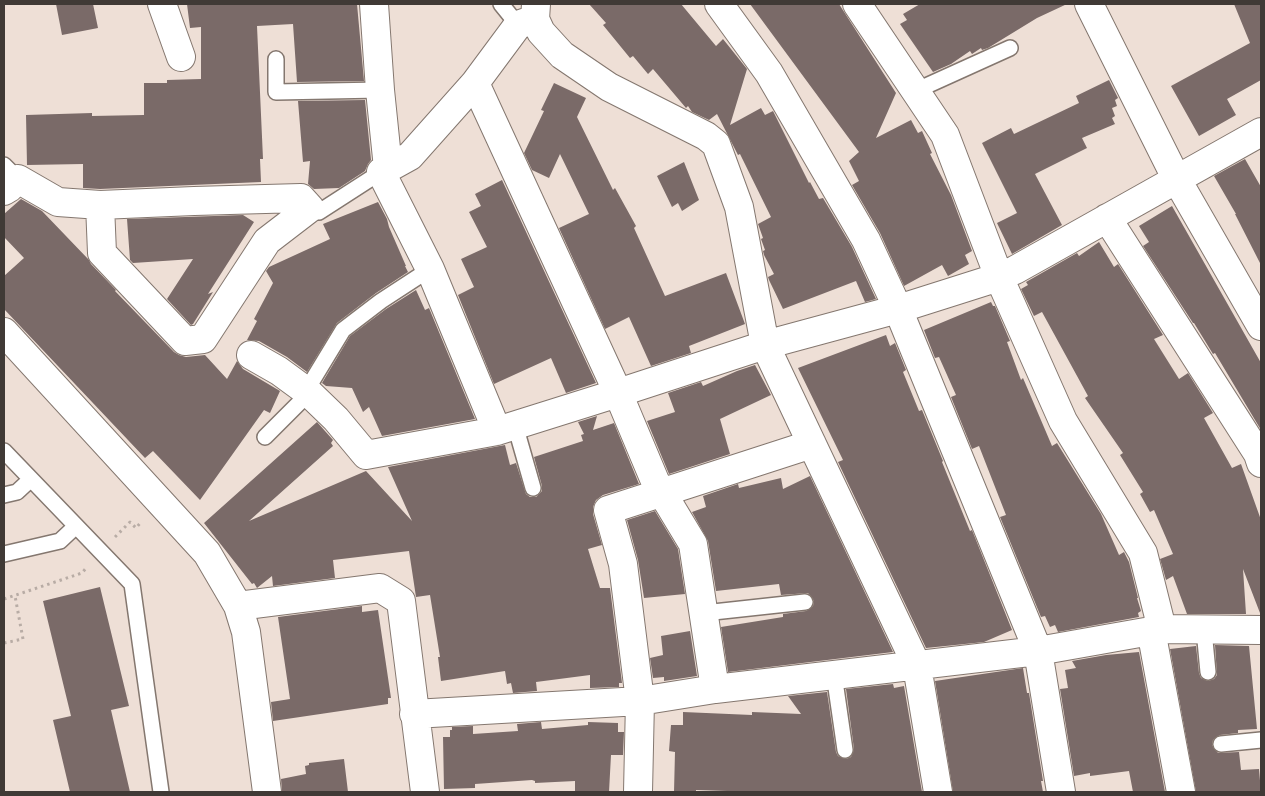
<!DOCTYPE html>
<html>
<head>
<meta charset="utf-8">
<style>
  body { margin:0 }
  #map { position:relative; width:1265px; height:796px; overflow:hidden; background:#eedfd6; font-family:"DejaVu Sans",sans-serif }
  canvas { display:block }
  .frame { position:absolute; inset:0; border:5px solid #403a36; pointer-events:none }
</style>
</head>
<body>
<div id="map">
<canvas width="1265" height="796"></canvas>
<div class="frame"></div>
</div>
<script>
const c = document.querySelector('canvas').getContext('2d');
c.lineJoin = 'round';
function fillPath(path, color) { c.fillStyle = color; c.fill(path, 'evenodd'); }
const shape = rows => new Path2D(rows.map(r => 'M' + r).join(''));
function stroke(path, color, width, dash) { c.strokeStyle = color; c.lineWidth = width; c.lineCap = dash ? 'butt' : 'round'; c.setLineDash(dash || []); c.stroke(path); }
fillPath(shape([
  [56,4,93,4,98,28,62,35],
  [187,4,357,4,364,81,297,82,293,24,257,26,263,159,260,159,261,182,100,189,83,188,83,164,27,165,26,115,92,113,92,116,144,115,144,83,167,83,167,80,201,79,201,27,190,28],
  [589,4,681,4,716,46,723,39,747,69,730,125,761,108,765,115,773,111,809,183,810,182,819,199,823,198,852,247,876,299,865,302,856,281,783,309,769,280,768,277,774,274,764,255,763,251,765,250,761,239,763,238,758,224,771,217,740,154,738,155,717,114,709,120,692,112,688,106,686,108,653,69,648,74,633,56,630,58,603,25,606,23],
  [750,4,839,4,896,93,876,138,911,120,918,133,922,131,932,153,930,154,951,195,972,251,965,255,969,264,948,276,942,265,904,286,880,233,852,185,859,181,849,161,859,152],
  [920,4,1067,4,1037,18,988,48,982,50,981,48,972,54,970,51,951,64,933,72,900,24,907,20,903,14],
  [1234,4,1261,4,1261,80,1227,99,1236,115,1199,136,1171,86,1250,43],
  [1109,80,1118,98,1115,100,1117,106,1112,108,1115,116,1112,118,1115,124,1082,138,1087,148,1035,174,1062,225,1012,254,997,223,1017,213,982,143,1011,128,1014,134,1079,103,1076,96],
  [554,83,586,98,577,117,613,190,615,188,636,226,634,228,665,296,726,273,745,324,689,346,691,353,651,366,629,317,605,329,559,228,589,214,560,154,549,178,532,170,524,153,544,111,541,110],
  [365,100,371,160,368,164,365,171,339,188,314,189,308,184,310,161,303,162,298,101],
  [1245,159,1261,187,1261,265,1235,214,1236,214,1214,176],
  [684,162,699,200,682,211,678,203,672,207,657,176],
  [502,180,596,383,566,393,551,358,494,384,458,295,474,287,461,259,487,247,469,212,481,206,475,194],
  [21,199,42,211,89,260,91,264,116,290,115,291,174,352,179,355,186,357,205,355,227,379,237,361,243,369,280,391,270,413,264,410,200,500,153,451,145,458,4,309,4,276,24,258,4,237,4,214],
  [378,202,387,219,389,227,406,266,405,266,408,272,376,293,337,323,307,372,287,357,259,341,247,340,257,321,254,319,273,283,266,271,269,267,330,239,323,224],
  [1172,206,1261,363,1261,430,1215,353,1213,354,1194,323,1193,323,1143,246,1149,242,1139,226],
  [243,215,254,222,208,294,213,292,193,324,191,325,167,299,193,259,133,263,130,260,127,219],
  [1099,242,1114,267,1118,264,1163,335,1154,339,1179,379,1188,373,1213,413,1204,418,1232,468,1241,464,1261,520,1261,612,1260,613,1243,569,1246,614,1187,614,1173,576,1166,580,1160,559,1173,554,1154,510,1150,512,1140,494,1143,492,1120,455,1123,453,1085,398,1088,396,1042,312,1034,316,1021,289,1028,285,1026,282,1077,253,1079,256],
  [416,290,425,310,429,308,475,419,382,436,369,407,363,412,352,388,326,386,322,383,350,336,386,309],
  [991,302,993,306,995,306,1010,341,1007,342,1021,380,1023,378,1052,446,1057,443,1101,514,1119,555,1124,552,1129,562,1138,598,1137,598,1141,611,1138,613,1139,617,1058,632,1055,625,1050,627,1045,616,1041,617,1000,517,1006,515,979,446,972,449,951,397,956,395,939,357,935,358,924,330],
  [886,335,890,346,895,343,906,370,903,372,919,411,922,410,943,461,942,462,970,531,972,530,1012,630,984,642,926,648,838,462,843,460,798,368],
  [755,365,771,395,720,419,730,454,669,474,647,421,675,412,668,393,701,382,703,386,737,371],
  [597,416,593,430,614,423,639,484,603,495,596,500,593,507,593,514,602,545,588,549,600,588,610,588,622,683,619,683,619,687,590,688,590,675,536,682,537,691,513,693,511,683,507,684,505,671,441,681,438,657,440,657,430,595,416,597,409,551,333,560,335,578,273,586,272,576,257,588,254,583,252,584,204,523,317,422,333,440,331,443,333,446,249,521,366,471,412,521,388,467,505,445,510,465,516,463,526,494,530,497,536,497,542,491,542,486,534,457,583,441,581,435,584,434,578,422],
  [810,476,893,652,728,672,721,627,783,617,783,614,806,611,813,606,814,601,808,593,781,595,779,584,716,591,708,541,692,512,706,507,703,496,738,484,739,488,781,478,783,489],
  [655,511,678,549,685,594,644,598,638,560,627,520],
  [100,587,129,706,111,710,130,792,70,792,53,720,71,716,43,601],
  [362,606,362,612,378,610,391,698,388,698,388,704,273,721,271,702,290,699,278,617],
  [690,631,697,676,664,681,664,677,653,678,650,658,663,655,661,636],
  [1215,645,1249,646,1257,729,1238,730,1238,733,1220,735,1213,740,1212,745,1218,753,1239,752,1241,770,1259,769,1261,792,1196,792,1170,649,1196,646,1199,673,1201,678,1208,681,1214,679,1217,675],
  [1139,652,1165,792,1133,792,1129,771,1090,776,1090,773,1074,776,1060,689,1068,688,1065,670,1076,668,1072,661,1106,655],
  [1023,668,1027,693,1029,693,1043,781,1041,781,1043,792,953,792,935,681],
  [893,684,894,688,904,686,922,792,758,792,696,790,696,792,674,792,675,752,669,751,671,725,683,725,683,712,752,715,752,712,801,714,788,696,827,692,836,752,838,756,846,759,851,757,854,749,846,689],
  [541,722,542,729,588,725,588,722,618,723,618,732,624,732,623,755,611,755,609,792,575,792,575,781,535,783,535,781,532,780,475,784,475,788,444,789,443,737,450,737,450,730,452,730,452,727,473,726,473,734,518,731,517,724],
  [344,759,348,792,282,792,281,779,306,774,305,766,309,765,309,763]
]), '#7a6a68');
const service = shape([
  [501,4,518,25],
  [276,59,276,92,380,90],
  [915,91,1010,48],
  [4,165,18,179],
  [310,208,319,212,381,172],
  [306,391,343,330,381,301,430,269],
  [515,425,533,488],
  [265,437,309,393],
  [4,451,132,584,161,792],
  [4,495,17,492,31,479],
  [4,554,60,541,76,526],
  [704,613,805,602],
  [1204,630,1208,672],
  [834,674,845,750],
  [1221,744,1261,740]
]);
const minor = shape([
  [162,4,181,57],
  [374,4,380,90,388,168],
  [536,4,535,19,541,32,562,55,609,87,706,136,716,144,739,207,765,345,917,666,938,792],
  [719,4,769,73,866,240,898,309,1038,651,1061,792],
  [857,4,945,135,999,277,1063,421,1143,553,1162,629],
  [1089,4,1176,178,1261,326],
  [475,83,618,393,655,481,693,544,715,689],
  [4,191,9,188,18,179,58,202,100,205,102,253,185,341,203,339,267,241,310,208,301,198,194,201,100,205],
  [1107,218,1258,454,1261,463],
  [4,332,207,553,238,606,246,632,267,792],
  [251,355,279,371,309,393,336,419,366,455,497,431,618,393,765,345,898,309,999,277,1015,270,1261,132],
  [497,431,430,269,381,172,410,156,475,83,518,25,535,19],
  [238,606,380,588,401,601,425,792],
  [1151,630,1181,792],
  [414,714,640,701,715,689,1038,651,1162,629,1261,630],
  [638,792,640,701,623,564,608,510,812,444]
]);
stroke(service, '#84776f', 18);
stroke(minor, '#84776f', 30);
stroke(shape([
  [115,537,130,522,136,528,141,522],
  [4,599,82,573,87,567],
  [4,643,23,639,15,596]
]), '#b8aca5', 3, [2.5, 4]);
stroke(service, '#fff', 15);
stroke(minor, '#fff', 28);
</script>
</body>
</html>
